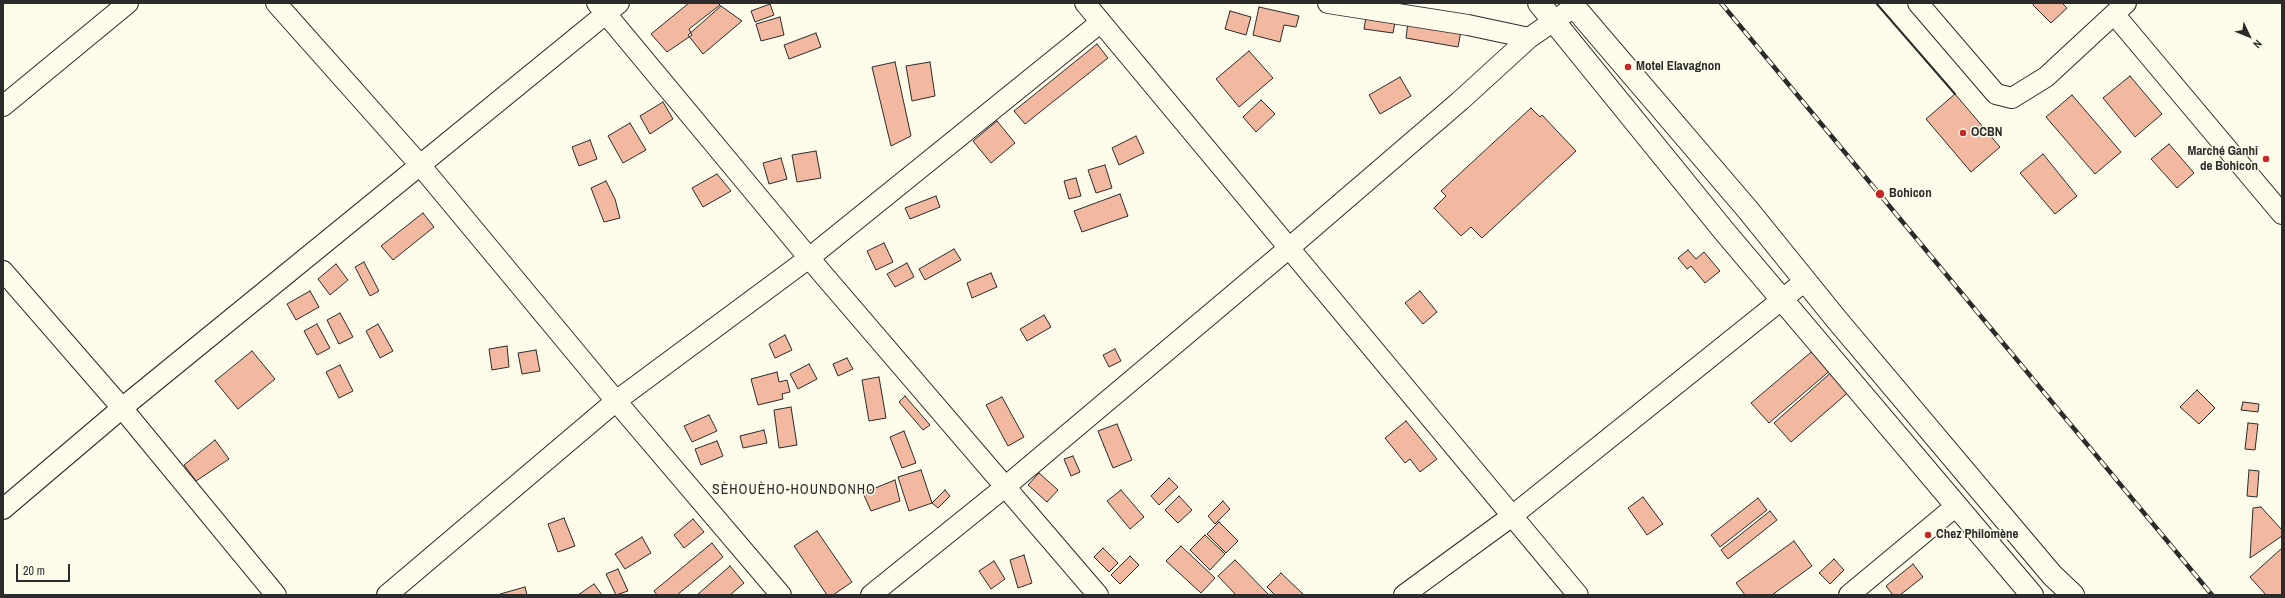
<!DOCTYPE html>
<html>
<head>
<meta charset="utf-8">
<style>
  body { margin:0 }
  #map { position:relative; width:2285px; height:598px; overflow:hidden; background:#fdfbea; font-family:"Archivo Narrow",sans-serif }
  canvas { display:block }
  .frame { position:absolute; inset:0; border:4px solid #2b2b2b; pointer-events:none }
  .north { position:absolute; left:2229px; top:16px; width:40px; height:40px; -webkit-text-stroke:3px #fdfbea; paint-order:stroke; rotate:133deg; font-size:11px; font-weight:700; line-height:16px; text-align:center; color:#2b2b2b }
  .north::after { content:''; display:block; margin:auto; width:14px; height:18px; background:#2b2b2b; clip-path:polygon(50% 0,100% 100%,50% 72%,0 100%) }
  .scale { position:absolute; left:16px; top:564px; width:54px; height:18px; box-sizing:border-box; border:2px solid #2b2b2b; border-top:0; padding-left:5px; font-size:12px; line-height:14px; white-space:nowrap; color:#2b2b2b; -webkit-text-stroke:3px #fdfbea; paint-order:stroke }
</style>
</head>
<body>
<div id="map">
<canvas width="2285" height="598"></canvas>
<div class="frame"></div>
<div class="north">N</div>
<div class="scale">20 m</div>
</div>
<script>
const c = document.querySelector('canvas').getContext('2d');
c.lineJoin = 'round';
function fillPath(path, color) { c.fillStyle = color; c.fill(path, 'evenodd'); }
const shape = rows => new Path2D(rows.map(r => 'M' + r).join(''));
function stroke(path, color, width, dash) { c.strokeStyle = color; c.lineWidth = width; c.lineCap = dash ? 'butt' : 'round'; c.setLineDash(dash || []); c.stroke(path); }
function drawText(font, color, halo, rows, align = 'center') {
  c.font = font + ' "Archivo Narrow",sans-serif'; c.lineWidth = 3; c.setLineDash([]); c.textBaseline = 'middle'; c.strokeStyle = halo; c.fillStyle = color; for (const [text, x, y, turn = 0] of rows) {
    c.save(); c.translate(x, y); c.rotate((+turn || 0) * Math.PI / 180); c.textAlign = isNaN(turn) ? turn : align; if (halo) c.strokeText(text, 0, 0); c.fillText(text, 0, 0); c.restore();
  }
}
const building = shape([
  [689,3,718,3,720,5,689,29,692,35,667,52,651,34,689,3],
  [2034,3,2062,3,2067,8,2051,23,2033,5,2034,3],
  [770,4,774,15,755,22,751,11,770,4],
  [721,6,742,21,703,54,688,35,721,6],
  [1259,7,1299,16,1296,27,1284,25,1280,42,1253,35,1259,7],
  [1230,11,1251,17,1246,35,1225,29,1230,11],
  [780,17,784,35,761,41,756,24,780,17],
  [1366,17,1395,22,1393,33,1364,29,1366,17],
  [1408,22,1461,31,1458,47,1406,38,1408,22],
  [816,33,821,47,789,59,784,45,816,33],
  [1097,44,1108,58,1025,124,1014,111,1097,44],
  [1249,51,1273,78,1239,107,1216,79,1249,51],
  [895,62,911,136,891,146,872,67,895,62],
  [930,62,935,96,912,101,906,66,930,62],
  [2130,76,2162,114,2135,137,2103,98,2130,76],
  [1400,77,1411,96,1380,114,1369,95,1400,77],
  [1955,94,2000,147,1971,172,1926,119,1955,94],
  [2072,95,2121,152,2095,174,2046,117,2072,95],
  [1261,100,1275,114,1256,132,1243,117,1261,100],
  [663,102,673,119,650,134,640,116,663,102],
  [1531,108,1540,117,1542,115,1576,151,1482,238,1471,227,1461,236,1434,208,1446,196,1441,191,1531,108],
  [997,121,1015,143,991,163,973,141,997,121],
  [630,123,646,150,623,163,608,136,630,123],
  [1136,136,1144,153,1119,165,1112,148,1136,136],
  [590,140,597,159,579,166,572,147,590,140],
  [2169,144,2194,173,2177,188,2151,159,2169,144],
  [816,151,821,178,797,182,792,155,816,151],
  [2043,154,2077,196,2055,214,2020,173,2043,154],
  [781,158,787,179,769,184,763,163,781,158],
  [1105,165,1112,188,1096,193,1088,170,1105,165],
  [717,174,731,191,703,207,692,188,717,174],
  [1076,178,1081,196,1069,199,1064,181,1076,178],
  [606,181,615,199,620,218,604,222,591,188,606,181],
  [1120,194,1128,216,1082,232,1074,211,1120,194],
  [936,196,940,207,910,219,905,208,936,196],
  [423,213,434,227,393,260,381,246,423,213],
  [884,243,893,262,876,270,867,251,884,243],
  [954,249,961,260,925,280,919,269,954,249],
  [1688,250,1696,259,1704,252,1720,271,1705,283,1691,266,1687,269,1678,258,1688,250],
  [364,262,379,291,370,296,355,267,364,262],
  [907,263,914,277,895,287,887,274,907,263],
  [336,264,348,280,330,295,318,279,336,264],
  [991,273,997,287,972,298,967,283,991,273],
  [310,291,319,307,296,320,287,304,310,291],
  [1420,291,1437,312,1423,324,1405,303,1420,291],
  [340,313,353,337,339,344,327,320,340,313],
  [1044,315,1051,327,1027,341,1020,329,1044,315],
  [317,324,330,348,317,355,304,331,317,324],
  [378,324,393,351,380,358,366,331,378,324],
  [785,335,792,350,775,358,769,344,785,335],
  [507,346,509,367,492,370,489,349,507,346],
  [1816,348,1833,368,1769,423,1751,403,1816,348],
  [1115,349,1121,361,1109,367,1103,355,1115,349],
  [536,350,540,371,522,374,518,353,536,350],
  [252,351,275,379,238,409,215,381,252,351],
  [847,358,853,369,838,376,833,364,847,358],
  [809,364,817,379,798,389,790,374,809,364],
  [340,365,353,391,339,398,326,372,340,365],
  [1835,369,1852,389,1791,442,1774,423,1835,369],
  [777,372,779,382,787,380,790,392,782,394,783,399,758,405,751,379,777,372],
  [879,377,886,418,869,421,862,380,879,377],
  [2197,390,2215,408,2199,424,2180,407,2197,390],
  [905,396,930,425,923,430,899,402,905,396],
  [1002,397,1024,437,1008,446,986,405,1002,397],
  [2243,402,2259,404,2258,412,2241,410,2243,402],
  [791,407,797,445,779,448,774,410,791,407],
  [709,415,717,431,692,442,684,426,709,415],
  [1406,421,1437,459,1420,472,1410,459,1405,463,1385,438,1406,421],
  [2248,423,2258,424,2255,450,2245,449,2248,423],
  [1117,424,1132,460,1113,468,1098,431,1117,424],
  [764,430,767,443,743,448,740,436,764,430],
  [904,431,916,463,902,468,890,437,904,431],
  [215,440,229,459,196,481,184,465,215,440],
  [717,441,723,456,701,465,695,449,717,441],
  [1073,456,1080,472,1071,476,1064,459,1073,456],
  [921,470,932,503,909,511,898,477,921,470],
  [2249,470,2259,471,2257,497,2247,496,2249,470],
  [1039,473,1058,490,1047,502,1028,485,1039,473],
  [1169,478,1178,487,1159,505,1151,496,1169,478],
  [895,480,900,501,871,511,863,493,895,480],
  [945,490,950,496,938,508,932,503,945,490],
  [1121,490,1144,517,1130,529,1107,501,1121,490],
  [1179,496,1192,510,1178,523,1165,510,1179,496],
  [1643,497,1663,524,1647,535,1628,508,1643,497],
  [1758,498,1767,510,1720,547,1711,535,1758,498],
  [1223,501,1230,509,1215,524,1208,516,1223,501],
  [2261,507,2282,530,2282,536,2250,558,2253,508,2261,507],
  [1770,511,1777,520,1728,559,1721,550,1770,511],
  [564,518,575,546,558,552,548,524,564,518],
  [693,519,704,532,684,548,674,535,693,519],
  [1219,522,1238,541,1226,553,1207,534,1219,522],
  [817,531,852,582,833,595,827,595,794,546,817,531],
  [1205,535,1225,554,1210,570,1190,550,1205,535],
  [642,537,651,553,625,569,615,554,642,537],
  [1794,541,1812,566,1772,595,1745,595,1736,583,1794,541],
  [712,543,723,557,677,595,657,595,654,591,712,543],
  [1181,546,1215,578,1201,593,1166,561,1181,546],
  [1103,548,1118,563,1109,572,1094,557,1103,548],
  [2282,548,2282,595,2266,595,2250,577,2282,548],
  [1024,555,1032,583,1018,588,1010,560,1024,555],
  [1130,556,1139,565,1120,584,1111,575,1130,556],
  [1834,559,1844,570,1830,584,1819,573,1834,559],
  [1235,560,1269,595,1236,595,1218,576,1235,560],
  [994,561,1005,579,991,589,979,571,994,561],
  [1913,564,1923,577,1900,595,1893,595,1886,586,1913,564],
  [730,566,744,583,730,595,697,595,730,566],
  [618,569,628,591,616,595,606,574,618,569],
  [1281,573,1304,595,1275,595,1267,587,1281,573],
  [594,584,602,595,578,595,594,584],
  [525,587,527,595,500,595,500,594,525,587]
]);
fillPath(building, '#f2b8a0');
stroke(building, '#2b2b2b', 1);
const minor = shape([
  [276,3,420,165,616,401,781,595],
  [597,3,809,258,1098,595],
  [1085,3,1578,595],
  [1328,3,1468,25,1529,38],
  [1918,3,1996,94,2012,98,2046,77,2126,3],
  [2114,14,2282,214],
  [3,106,128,3],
  [3,271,122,408,276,595],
  [3,509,122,408,619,3],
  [387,595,616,401,809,258,1101,22],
  [871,595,1005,487,1289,248,1460,101,1529,38,1574,7],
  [1404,595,1512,516,1805,281],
  [1849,595,1956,506]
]);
const highway = shape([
  [1539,3,1724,231,2032,595],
  [1571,3,1748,210,1837,320,2052,575,2073,595]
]);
stroke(minor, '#2b2b2b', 22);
stroke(highway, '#2b2b2b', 24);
stroke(minor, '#fdfbea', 20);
stroke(highway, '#fdfbea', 22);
const rail = shape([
  [1721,3,2212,595]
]);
stroke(rail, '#2b2b2b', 4.5);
stroke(rail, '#fdfbea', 3, [9]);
stroke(shape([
  [1876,3,1955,94]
]), '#2b2b2b', 2);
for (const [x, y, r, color] of [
  [1628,67,4,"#c62828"],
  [1963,133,4,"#c62828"],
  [2266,159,4,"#c62828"],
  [1880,194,5,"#c62828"],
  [1928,535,4,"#c62828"]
]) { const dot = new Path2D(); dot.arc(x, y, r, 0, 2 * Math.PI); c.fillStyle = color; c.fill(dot); stroke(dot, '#fdfbea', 1.5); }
drawText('bold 13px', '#2b2b2b', '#fdfbea', [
  ["Motel Elavagnon",1636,67],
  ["OCBN",1971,133],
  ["Marché Ganhi",2258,152,"right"],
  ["de Bohicon",2258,167,"right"],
  ["Bohicon",1889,194],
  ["Chez Philomène",1936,535]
], 'left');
c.letterSpacing = '1px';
drawText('14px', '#2b2b2b', '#fdfbea', [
  ["SÈHOUÈHO-HOUNDONHO",794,490]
]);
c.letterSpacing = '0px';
</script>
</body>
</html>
